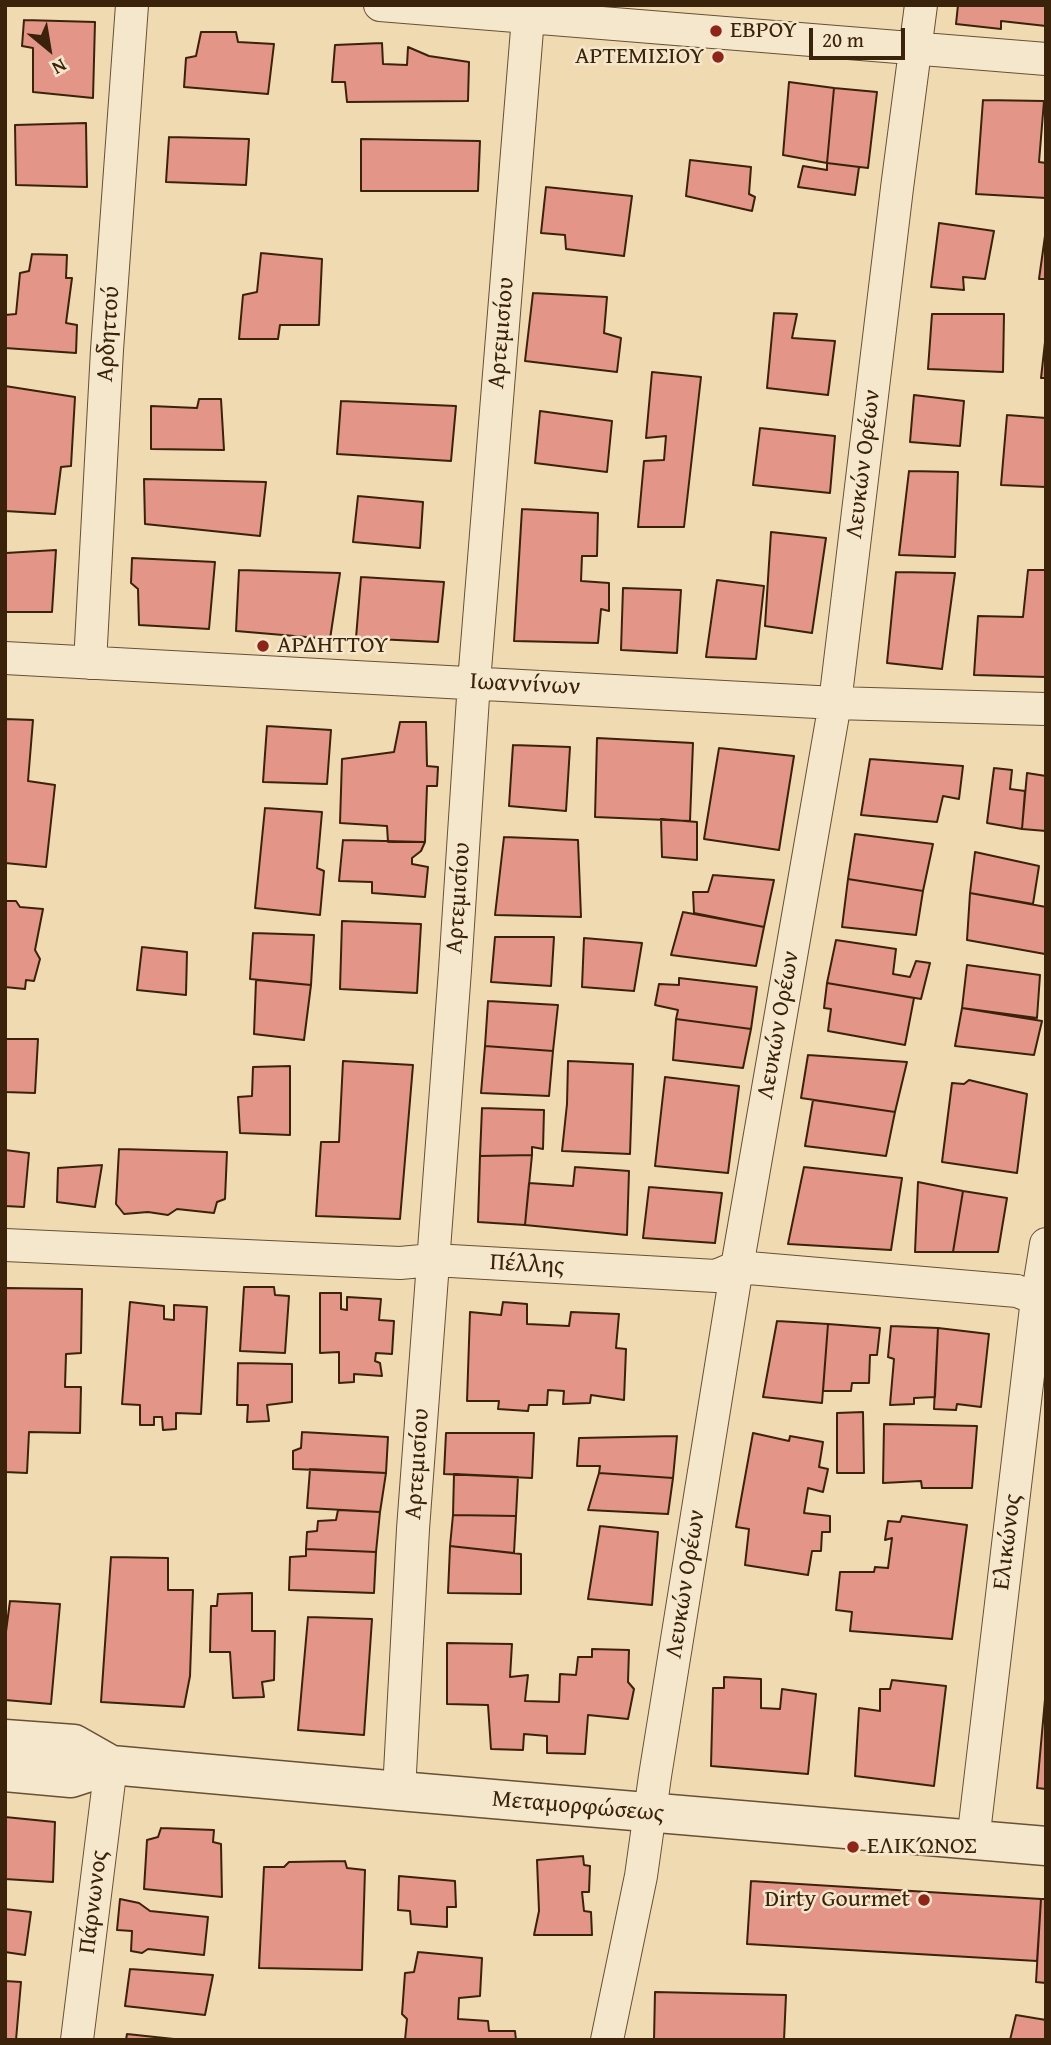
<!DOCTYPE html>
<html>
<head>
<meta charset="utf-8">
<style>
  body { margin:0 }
  #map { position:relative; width:1051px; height:2045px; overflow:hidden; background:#efdab1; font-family:"Gentium Book Plus",serif }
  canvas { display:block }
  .frame { position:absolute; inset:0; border:7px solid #3a220b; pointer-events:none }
  .north { position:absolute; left:14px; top:14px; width:70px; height:70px; -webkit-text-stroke:5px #f5e7cc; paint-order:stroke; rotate:150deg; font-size:19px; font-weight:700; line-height:28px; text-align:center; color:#3a220b }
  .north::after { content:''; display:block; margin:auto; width:24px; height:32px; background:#3a220b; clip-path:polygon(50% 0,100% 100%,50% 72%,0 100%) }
  .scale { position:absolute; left:809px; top:28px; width:96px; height:32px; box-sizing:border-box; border:4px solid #3a220b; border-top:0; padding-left:9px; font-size:21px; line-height:24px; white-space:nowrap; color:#3a220b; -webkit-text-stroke:5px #f5e7cc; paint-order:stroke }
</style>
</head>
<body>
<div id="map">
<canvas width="1051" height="2045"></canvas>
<div class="frame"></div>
<div class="north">N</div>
<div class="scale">20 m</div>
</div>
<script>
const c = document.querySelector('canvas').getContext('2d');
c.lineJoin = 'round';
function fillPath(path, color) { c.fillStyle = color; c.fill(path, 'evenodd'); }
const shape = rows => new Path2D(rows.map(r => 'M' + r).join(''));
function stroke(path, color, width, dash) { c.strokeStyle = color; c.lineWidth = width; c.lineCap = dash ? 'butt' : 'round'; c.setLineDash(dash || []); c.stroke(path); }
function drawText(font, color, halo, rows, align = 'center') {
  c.font = font + ' "Gentium Book Plus",serif'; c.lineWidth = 5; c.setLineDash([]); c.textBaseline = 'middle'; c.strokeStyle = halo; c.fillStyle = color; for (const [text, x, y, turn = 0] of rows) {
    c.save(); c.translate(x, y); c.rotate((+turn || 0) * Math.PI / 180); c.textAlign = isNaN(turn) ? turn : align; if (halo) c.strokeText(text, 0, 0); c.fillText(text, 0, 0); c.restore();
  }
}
const building = shape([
  [958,5,1046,5,1046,26,1001,21,1001,29,956,24,958,5],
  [24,20,95,22,93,98,33,92,33,48,22,46,24,20],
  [201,32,236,32,238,42,274,44,268,94,184,87,186,58,196,56,201,32],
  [382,43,383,64,407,65,408,47,429,56,469,62,468,101,347,102,345,82,332,82,335,45,382,43],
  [789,82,834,88,827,163,783,155,789,82],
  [834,88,877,92,868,168,827,163,834,88],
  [983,100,1044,101,1039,162,1046,163,1046,198,976,194,983,100],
  [86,123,87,187,16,185,15,125,86,123],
  [169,137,249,139,246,185,166,182,169,137],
  [361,139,480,141,478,191,361,191,361,139],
  [690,160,751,167,749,194,755,197,752,211,686,196,690,160],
  [827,163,859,167,855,195,798,187,803,166,827,170,827,163],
  [546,187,632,196,624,256,566,249,565,235,541,233,546,187],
  [939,223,994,231,985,279,963,277,964,290,931,287,939,223],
  [1045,236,1046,236,1046,279,1039,279,1045,236],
  [261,253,322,259,319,325,280,325,278,339,239,339,243,295,257,292,261,253],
  [32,254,67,255,66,278,72,278,66,323,77,325,76,353,5,348,5,315,16,314,20,273,29,271,32,254],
  [533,293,607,297,604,333,621,338,617,372,525,361,533,293],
  [774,313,797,314,792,338,835,341,828,395,767,388,774,313],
  [932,314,1004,314,1003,372,928,369,932,314],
  [1046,333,1046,378,1041,378,1046,333],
  [652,372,701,377,684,527,638,527,644,461,664,460,666,436,646,438,652,372],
  [5,386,75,397,71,466,61,467,55,514,5,511,5,386],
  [914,395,964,401,960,446,910,442,914,395],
  [199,399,221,399,224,450,151,449,151,406,197,408,199,399],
  [341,401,456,406,451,461,337,454,341,401],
  [540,411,612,421,607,472,535,463,540,411],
  [1007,415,1046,418,1046,487,1001,485,1007,415],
  [760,428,835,436,830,493,753,485,760,428],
  [909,471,958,472,955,557,899,555,909,471],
  [144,479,266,482,260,536,145,524,144,479],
  [358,496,423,502,420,548,353,542,358,496],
  [522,509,598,513,597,556,582,556,581,581,609,583,609,611,601,609,598,643,514,641,522,509],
  [771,532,826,538,812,633,765,626,771,532],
  [56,550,52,612,5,612,6,553,56,550],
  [132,558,215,562,209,629,139,625,138,589,131,583,132,558],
  [239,570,340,573,330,639,236,631,239,570],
  [1028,570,1046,570,1046,677,974,675,978,616,1023,617,1028,570],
  [896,572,955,573,942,669,887,663,896,572],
  [361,577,444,582,438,642,356,638,361,577],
  [717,580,764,586,756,659,706,657,717,580],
  [623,588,681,590,677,653,621,650,623,588],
  [5,719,33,720,28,781,55,785,46,867,5,863,5,719],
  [400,722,426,722,427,766,438,767,437,786,427,786,425,842,388,842,387,826,340,823,342,759,394,752,400,722],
  [267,726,331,730,327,784,263,782,267,726],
  [597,738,693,743,690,821,595,817,597,738],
  [513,745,570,747,566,811,509,806,513,745],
  [719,748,794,756,779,850,704,839,719,748],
  [870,759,963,766,959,799,943,796,937,822,861,815,870,759],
  [994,768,1012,770,1010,789,1025,791,1022,829,987,823,994,768],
  [1027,773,1046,776,1046,831,1022,829,1027,773],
  [265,808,322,812,317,868,324,871,320,915,255,908,265,808],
  [661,819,697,822,697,860,662,857,661,819],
  [855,834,933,844,923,891,848,879,855,834],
  [504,837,578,840,581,917,495,915,504,837],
  [343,840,425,842,421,851,412,858,412,864,428,867,425,897,372,893,372,882,339,881,343,840],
  [975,852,1039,866,1033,904,970,893,975,852],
  [713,875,774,880,764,927,694,913,693,892,708,892,713,875],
  [848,879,923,891,916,935,842,927,848,879],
  [970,893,1046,907,1045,954,967,940,970,893],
  [5,901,16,901,20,907,43,909,35,950,40,959,34,981,26,980,25,989,5,987,5,901],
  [683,912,764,927,756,966,671,955,683,912],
  [342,921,421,924,417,993,340,989,342,921],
  [253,933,314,935,311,985,250,979,253,933],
  [495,937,554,937,551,986,491,982,495,937],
  [584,938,642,943,634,991,582,987,584,938],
  [836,940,896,949,893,974,910,977,916,961,930,963,921,999,827,983,836,940],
  [142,947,187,952,186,995,137,990,142,947],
  [967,965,1040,975,1037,1018,962,1008,967,965],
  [679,978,757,987,751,1029,676,1019,678,1010,655,1005,659,984,679,985,679,978],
  [256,980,311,985,304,1040,254,1034,256,980],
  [827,983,914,998,905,1045,828,1031,831,1009,824,1008,827,983],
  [488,1001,558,1005,553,1051,485,1046,488,1001],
  [962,1008,1042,1021,1034,1055,955,1046,962,1008],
  [676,1019,751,1029,743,1068,673,1060,676,1019],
  [5,1039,38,1039,35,1093,5,1092,5,1039],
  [485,1046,553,1051,549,1096,481,1093,485,1046],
  [808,1055,907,1062,895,1112,801,1098,808,1055],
  [343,1061,413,1065,400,1219,316,1216,321,1142,339,1142,343,1061],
  [568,1061,633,1064,630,1154,562,1151,567,1104,568,1061],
  [290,1066,290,1135,240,1133,238,1097,252,1096,253,1067,290,1066],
  [665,1077,739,1086,728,1173,655,1166,665,1077],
  [969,1080,1027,1094,1017,1173,942,1162,952,1083,964,1084,969,1080],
  [813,1100,895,1112,886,1156,805,1146,813,1100],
  [482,1108,544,1110,543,1149,532,1147,532,1155,480,1156,482,1108],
  [119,1149,227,1152,225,1199,217,1202,214,1213,177,1209,168,1215,148,1212,124,1214,116,1204,119,1149],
  [5,1150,29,1153,24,1207,5,1206,5,1150],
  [532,1155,525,1225,478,1222,480,1156,532,1155],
  [102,1165,95,1207,57,1202,58,1168,102,1165],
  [575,1167,629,1171,627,1235,525,1225,529,1183,573,1186,575,1167],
  [804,1167,902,1178,891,1250,788,1244,804,1167],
  [918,1182,963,1191,953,1252,915,1252,918,1182],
  [649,1187,722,1193,715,1243,643,1238,649,1187],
  [963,1191,1007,1198,998,1252,953,1252,963,1191],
  [244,1287,274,1287,275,1295,289,1296,285,1353,240,1351,244,1287],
  [5,1288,82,1289,81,1353,66,1354,65,1387,81,1387,80,1433,29,1432,27,1473,5,1472,5,1288],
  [320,1293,341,1293,341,1309,347,1310,347,1297,381,1299,379,1320,394,1321,392,1354,376,1353,375,1361,380,1363,382,1376,354,1374,354,1382,339,1383,339,1352,320,1353,320,1293],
  [130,1302,164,1306,164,1319,174,1320,174,1305,207,1307,201,1414,176,1413,176,1429,163,1430,162,1417,154,1417,154,1425,140,1425,140,1405,122,1404,130,1302],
  [503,1302,527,1304,527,1324,569,1326,571,1312,619,1314,616,1348,626,1349,624,1400,591,1395,590,1403,563,1404,564,1391,548,1390,547,1405,529,1405,528,1411,498,1409,499,1401,467,1401,470,1312,501,1315,503,1302],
  [777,1321,828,1324,822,1403,763,1397,777,1321],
  [828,1324,880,1328,877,1355,870,1355,869,1383,852,1383,851,1391,823,1391,828,1324],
  [891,1326,938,1328,935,1397,914,1398,914,1404,890,1405,894,1359,888,1357,891,1326],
  [938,1328,989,1334,981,1407,957,1404,956,1410,934,1409,938,1328],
  [238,1363,292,1364,292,1402,267,1405,269,1421,247,1422,248,1405,237,1405,238,1363],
  [863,1412,864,1473,837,1473,837,1413,863,1412],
  [884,1424,977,1426,972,1488,922,1488,921,1481,883,1483,884,1424],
  [302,1432,388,1437,386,1473,293,1469,293,1451,301,1448,302,1432],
  [446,1433,534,1433,532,1478,444,1474,446,1433],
  [753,1433,789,1441,790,1436,823,1442,819,1467,828,1469,823,1492,808,1488,804,1513,830,1516,830,1532,822,1532,821,1551,812,1551,808,1575,745,1565,749,1529,736,1527,753,1433],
  [677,1436,673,1478,599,1473,600,1466,577,1466,579,1438,677,1436],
  [310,1469,386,1473,380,1512,307,1508,310,1469],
  [599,1473,673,1478,668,1514,588,1510,599,1473],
  [454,1474,518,1477,516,1516,453,1515,454,1474],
  [338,1510,380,1512,376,1552,306,1549,307,1532,317,1531,318,1521,336,1520,338,1510],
  [453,1515,516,1516,514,1553,450,1546,453,1515],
  [902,1516,967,1525,952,1639,850,1631,852,1612,836,1610,840,1572,874,1572,875,1567,888,1568,892,1538,885,1540,888,1521,900,1522,902,1516],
  [600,1526,658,1532,652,1605,588,1599,600,1526],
  [450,1546,521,1554,521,1594,448,1593,450,1546],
  [306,1549,376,1552,374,1593,289,1590,290,1557,306,1556,306,1549],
  [111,1557,168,1558,168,1590,193,1590,190,1676,184,1707,101,1702,111,1557],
  [252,1593,252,1631,275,1631,274,1680,262,1682,264,1697,233,1698,230,1652,210,1652,211,1606,217,1606,218,1594,252,1593],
  [10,1601,60,1604,51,1704,5,1700,5,1639,10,1601],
  [308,1617,372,1619,364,1735,298,1730,308,1617],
  [447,1643,512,1644,510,1677,528,1675,525,1701,559,1702,560,1674,576,1675,578,1657,592,1657,592,1649,629,1650,628,1682,634,1689,628,1719,588,1715,585,1754,547,1753,547,1736,524,1734,523,1750,491,1749,488,1705,447,1704,447,1643],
  [724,1677,761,1679,761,1708,780,1709,782,1689,816,1694,808,1774,711,1766,713,1688,724,1688,724,1677],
  [892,1680,946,1686,934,1786,855,1776,859,1708,880,1711,880,1689,890,1689,892,1680],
  [1046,1688,1046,1789,1037,1788,1046,1688],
  [5,1817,55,1822,53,1882,5,1879,5,1817],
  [161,1828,214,1830,213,1842,221,1844,222,1897,144,1889,147,1840,158,1837,161,1828],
  [583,1856,584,1865,590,1866,589,1892,582,1892,584,1911,591,1912,592,1935,534,1935,539,1911,537,1860,583,1856],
  [345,1861,347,1868,365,1870,362,1970,259,1968,264,1867,284,1867,289,1862,345,1861],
  [399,1876,455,1881,456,1907,447,1907,447,1927,411,1924,410,1911,398,1910,399,1876],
  [751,1881,1041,1899,1037,1961,747,1944,751,1881],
  [120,1899,139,1903,150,1911,208,1917,204,1955,148,1949,142,1953,131,1951,132,1931,117,1930,120,1899],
  [1041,1899,1046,1899,1046,1983,1036,1982,1041,1899],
  [5,1909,31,1912,25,1955,5,1952,5,1909],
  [418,1952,482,1958,480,1996,459,1998,458,2019,488,2021,489,2031,515,2031,516,2040,405,2040,407,2019,402,2014,405,1973,414,1972,418,1952],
  [130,1969,213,1975,205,2015,125,2006,130,1969],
  [5,1981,21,1982,16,2040,5,2040,5,1981],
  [655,1992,786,1995,784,2040,654,2040,655,1992],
  [1016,2015,1046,2020,1046,2040,1010,2040,1016,2015],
  [127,2034,183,2040,126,2040,127,2034]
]);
fillPath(building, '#e39587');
stroke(building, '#3a220b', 2);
const minor = shape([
  [380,5,1046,59],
  [5,658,835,703,1046,709],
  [90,663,107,350,132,5],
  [5,1245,400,1263,433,1260,716,1276,737,1267,1017,1291,1037,1299,1046,1299],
  [399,1791,413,1529,455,970,474,682,529,5],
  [973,1841,1037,1299,1046,1244],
  [77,2040,111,1765],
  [607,2040,641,1876,655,1776,737,1267,835,703,897,188,921,5]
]);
const tertiary = shape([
  [5,1739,74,1744,111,1765,399,1791,1046,1846],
  [5,1772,71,1778,111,1765]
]);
stroke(minor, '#675034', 34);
stroke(tertiary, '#675034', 41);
stroke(minor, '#f5e7cc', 32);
stroke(tertiary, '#f5e7cc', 38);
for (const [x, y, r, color] of [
  [716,31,7,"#8f2418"],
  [718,57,7,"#8f2418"],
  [263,646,7,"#8f2418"],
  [853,1847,7,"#8f2418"],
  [924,1900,7,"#8f2418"]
]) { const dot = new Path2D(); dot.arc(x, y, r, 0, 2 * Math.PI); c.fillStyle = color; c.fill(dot); stroke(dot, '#f5e7cc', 2.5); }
drawText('24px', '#3a220b', '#f5e7cc', [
  ["ΕΒΡΟΥ",730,31],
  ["ΑΡΤΕΜΙΣΙΟΥ",704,57,"right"],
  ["ΑΡΔΗΤΤΟΥ",277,646],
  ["ΕΛΙΚΏΝΟΣ",867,1847],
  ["Dirty Gourmet",910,1900,"right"]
], 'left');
drawText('24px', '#3a220b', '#f5e7cc', [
  ["Αρτεμισίου",502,333,-85],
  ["Αρδηττού",109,334,-86],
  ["Λευκών Ορέων",864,464,-83],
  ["Ιωαννίνων",525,685,3],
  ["Αρτεμισίου",459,898,-86],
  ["Λευκών Ορέων",779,1025,-80],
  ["Πέλλης",527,1265,3],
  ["Αρτεμισίου",418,1464,-86],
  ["Ελικώνος",1008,1542,-83],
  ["Λευκών Ορέων",686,1584,-81],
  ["Μεταμορφώσεως",578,1807,5],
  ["Πάρνωνος",94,1902,-83]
]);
</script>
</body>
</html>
